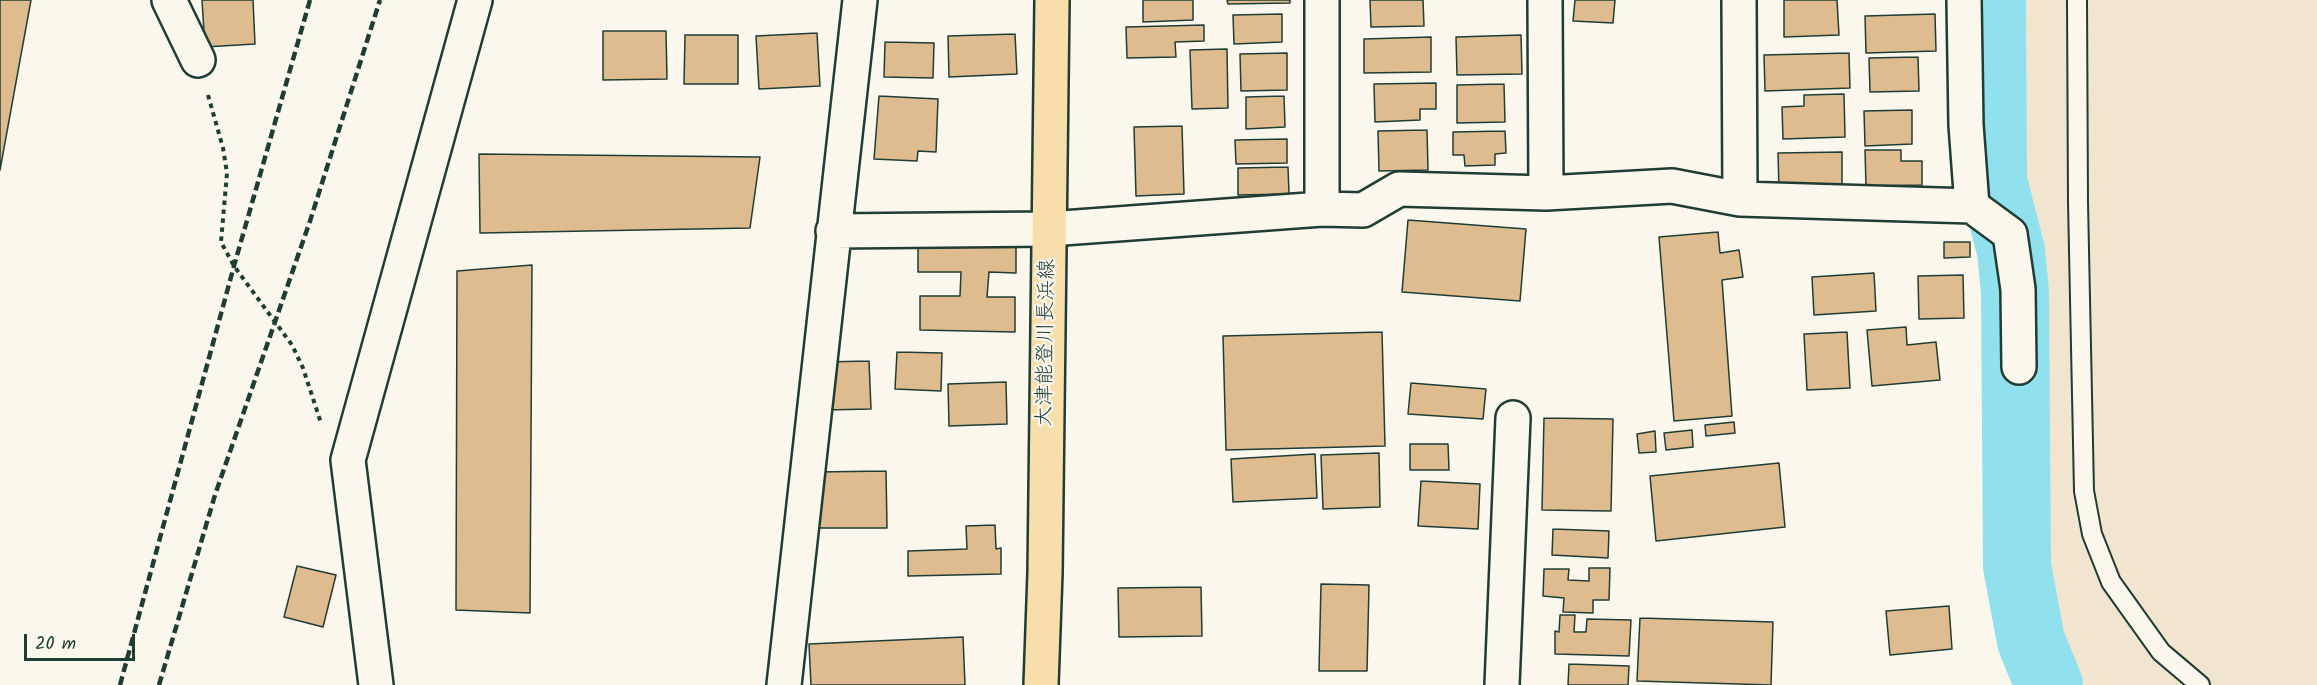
<!DOCTYPE html>
<html>
<head>
<meta charset="utf-8">
<style>
  body { margin:0 }
  #map { position:relative; width:2317px; height:685px; overflow:hidden; background:#fbf7ec; font-family:Kalam,sans-serif }
  canvas { display:block }
  .scale { position:absolute; left:24px; top:634px; width:111px; height:27px; box-sizing:border-box; border:3px solid #1f3d34; border-top:0; padding-left:8px; font-size:18px; line-height:21px; white-space:nowrap; color:#1f3d34; -webkit-text-stroke:4px #fbf7ec; paint-order:stroke }
</style>
</head>
<body>
<div id="map">
<canvas width="2317" height="685"></canvas>
<div class="scale">20 m</div>
</div>
<script>
const c = document.querySelector('canvas').getContext('2d');
c.lineJoin = 'round';
function fillPath(path, color) { c.fillStyle = color; c.fill(path, 'evenodd'); }
const shape = rows => new Path2D(rows.map(r => 'M' + r).join(''));
function stroke(path, color, width, dash) { c.strokeStyle = color; c.lineWidth = width; c.lineCap = dash ? 'butt' : 'round'; c.setLineDash(dash || []); c.stroke(path); }
function drawText(font, color, halo, rows, align = 'center') {
  c.font = font + ' Kalam,"Klee One",sans-serif'; c.lineWidth = 4.5; c.setLineDash([]); c.textBaseline = 'middle'; c.strokeStyle = halo; c.fillStyle = color; for (const [text, x, y, turn = 0] of rows) {
    c.save(); c.translate(x, y); c.rotate((+turn || 0) * Math.PI / 180); c.textAlign = isNaN(turn) ? turn : align; if (halo) c.strokeText(text, 0, 0); c.fillText(text, 0, 0); c.restore();
  }
}
fillPath(shape([
  [2001,0,2317,0,2317,685,2063,685,2043,638,2031,584,2027,267,2003,178]
]), '#f2e5d0');
stroke(shape([
  [1992,0,1993,181,2011,251,2015,292,2017,566,2031,641,2049,685]
]), '#91e0ee', 68);
const building = shape([
  [0,0,31,0,0,170,0,0],
  [202,0,253,0,255,44,205,47,202,0],
  [1143,0,1193,0,1193,20,1143,22,1143,0],
  [1227,0,1290,0,1290,3,1228,4,1227,0],
  [1370,0,1423,0,1424,26,1371,27,1370,0],
  [1575,0,1615,0,1613,23,1573,21,1575,0],
  [1784,0,1837,0,1839,35,1784,37,1784,0],
  [1282,14,1282,42,1234,44,1233,15,1282,14],
  [1935,14,1936,51,1866,53,1865,16,1935,14],
  [1204,25,1204,41,1175,42,1176,57,1127,58,1126,27,1204,25],
  [603,31,666,31,667,79,603,80,603,31],
  [817,33,820,86,759,89,756,36,817,33],
  [1015,34,1017,74,949,77,948,36,1015,34],
  [685,35,738,35,738,84,684,84,685,35],
  [1521,35,1522,74,1457,75,1456,37,1521,35],
  [1431,37,1431,72,1364,73,1364,39,1431,37],
  [885,42,934,43,933,78,884,77,885,42],
  [1227,49,1228,108,1192,109,1190,50,1227,49],
  [1287,53,1287,90,1241,91,1240,54,1287,53],
  [1849,53,1850,88,1765,91,1764,55,1849,53],
  [1918,57,1919,91,1870,92,1869,58,1918,57],
  [1436,83,1436,109,1420,109,1420,120,1375,122,1374,84,1436,83],
  [1504,84,1505,122,1457,123,1457,85,1504,84],
  [1844,94,1845,137,1783,139,1782,107,1804,106,1804,95,1844,94],
  [879,96,938,99,936,152,918,151,917,161,874,159,879,96],
  [1284,96,1285,127,1246,129,1246,97,1284,96],
  [1912,110,1912,144,1865,146,1864,111,1912,110],
  [1182,126,1184,194,1136,196,1134,127,1182,126],
  [1427,130,1428,170,1379,171,1378,131,1427,130],
  [1505,131,1506,153,1495,154,1495,165,1465,166,1464,155,1453,155,1453,132,1505,131],
  [1287,139,1287,163,1236,164,1235,140,1287,139],
  [1865,150,1901,150,1901,161,1922,161,1922,185,1866,186,1865,150],
  [1842,152,1842,189,1779,191,1778,153,1842,152],
  [479,154,760,157,750,228,480,233,479,154],
  [1288,167,1289,194,1238,195,1238,168,1288,167],
  [1408,220,1526,229,1520,301,1402,292,1408,220],
  [1718,232,1720,253,1739,250,1743,277,1722,280,1732,416,1674,421,1659,237,1718,232],
  [918,238,1016,239,1016,273,989,272,987,297,1015,297,1015,332,920,330,920,296,960,296,961,272,918,272,918,238],
  [1944,242,1970,242,1970,257,1944,258,1944,242],
  [532,265,530,613,456,610,457,271,532,265],
  [1874,273,1876,311,1814,315,1812,277,1874,273],
  [1963,275,1964,318,1919,319,1918,276,1963,275],
  [1906,327,1907,345,1936,342,1940,380,1872,386,1867,330,1906,327],
  [1382,332,1385,446,1226,450,1223,336,1382,332],
  [1847,332,1850,388,1807,390,1804,334,1847,332],
  [897,352,942,353,941,391,895,389,897,352],
  [869,361,871,409,825,410,823,362,869,361],
  [1006,382,1007,424,949,426,948,384,1006,382],
  [1411,383,1486,389,1483,419,1408,414,1411,383],
  [1544,418,1613,419,1611,511,1542,510,1544,418],
  [1734,422,1735,433,1706,436,1705,425,1734,422],
  [1692,430,1693,447,1666,450,1664,433,1692,430],
  [1655,431,1656,452,1639,453,1637,434,1655,431],
  [1410,444,1448,444,1449,470,1410,470,1410,444],
  [1379,453,1380,507,1323,509,1321,455,1379,453],
  [1315,454,1317,498,1233,502,1231,459,1315,454],
  [1779,463,1785,527,1656,541,1650,476,1779,463],
  [886,471,887,528,817,528,816,472,886,471],
  [1421,481,1480,484,1478,529,1418,526,1421,481],
  [995,525,996,549,1001,548,1001,574,908,576,908,551,967,549,966,526,995,525],
  [1553,529,1609,531,1608,558,1552,555,1553,529],
  [297,566,336,575,323,627,284,617,297,566],
  [1589,568,1610,568,1609,600,1593,600,1593,613,1563,612,1564,598,1543,596,1544,569,1569,569,1568,580,1589,581,1589,568],
  [1321,584,1369,585,1367,671,1319,671,1321,584],
  [1201,587,1202,636,1119,637,1118,588,1201,587],
  [1949,606,1952,649,1890,655,1886,611,1949,606],
  [1560,615,1575,615,1574,632,1586,632,1587,619,1631,620,1629,656,1555,654,1555,631,1559,632,1560,615],
  [1640,618,1773,622,1771,685,1637,681,1640,618],
  [963,637,965,685,811,685,809,644,963,637],
  [1569,664,1629,666,1628,685,1568,685,1569,664]
]);
fillPath(building, '#debc90');
stroke(building, '#1f3d34', 1.5);
const service = shape([
  [2077,0,2078,202,2084,491,2092,534,2111,582,2161,652,2200,685]
]);
const minor = shape([
  [169,0,198,60],
  [1322,0,1322,209],
  [1545,0,1546,193],
  [1739,0,1740,199],
  [1964,0,1966,125,1972,206],
  [833,231,1049,229,1322,209,1363,210,1399,189,1546,193,1672,186,1740,199,1972,206,2010,234,2018,289,2019,367],
  [376,685,348,460,475,0],
  [784,685,860,0],
  [1502,685,1513,418]
]);
const primary = shape([
  [1041,685,1045,573,1052,0]
]);
stroke(service, '#1f3d34', 22);
stroke(minor, '#1f3d34', 38);
stroke(primary, '#1f3d34', 38);
stroke(shape([
  [208,95,223,148,227,173,221,242,234,266,292,345,303,368,321,423]
]), '#1f3d34', 4, [4.5, 4.5]);
stroke(service, '#fbf7ec', 18);
stroke(minor, '#fbf7ec', 33);
stroke(primary, '#f8deab', 33);
stroke(shape([
  [120,685,234,266,310,0],
  [159,685,215,495,310,221,380,0]
]), '#1f3d34', 4.5, [9, 4.5]);
drawText('21px', '#1f3d34', '#fbf7ec', [
  ["大津能登川長浜線",1048,343,-89]
]);
</script>
</body>
</html>
